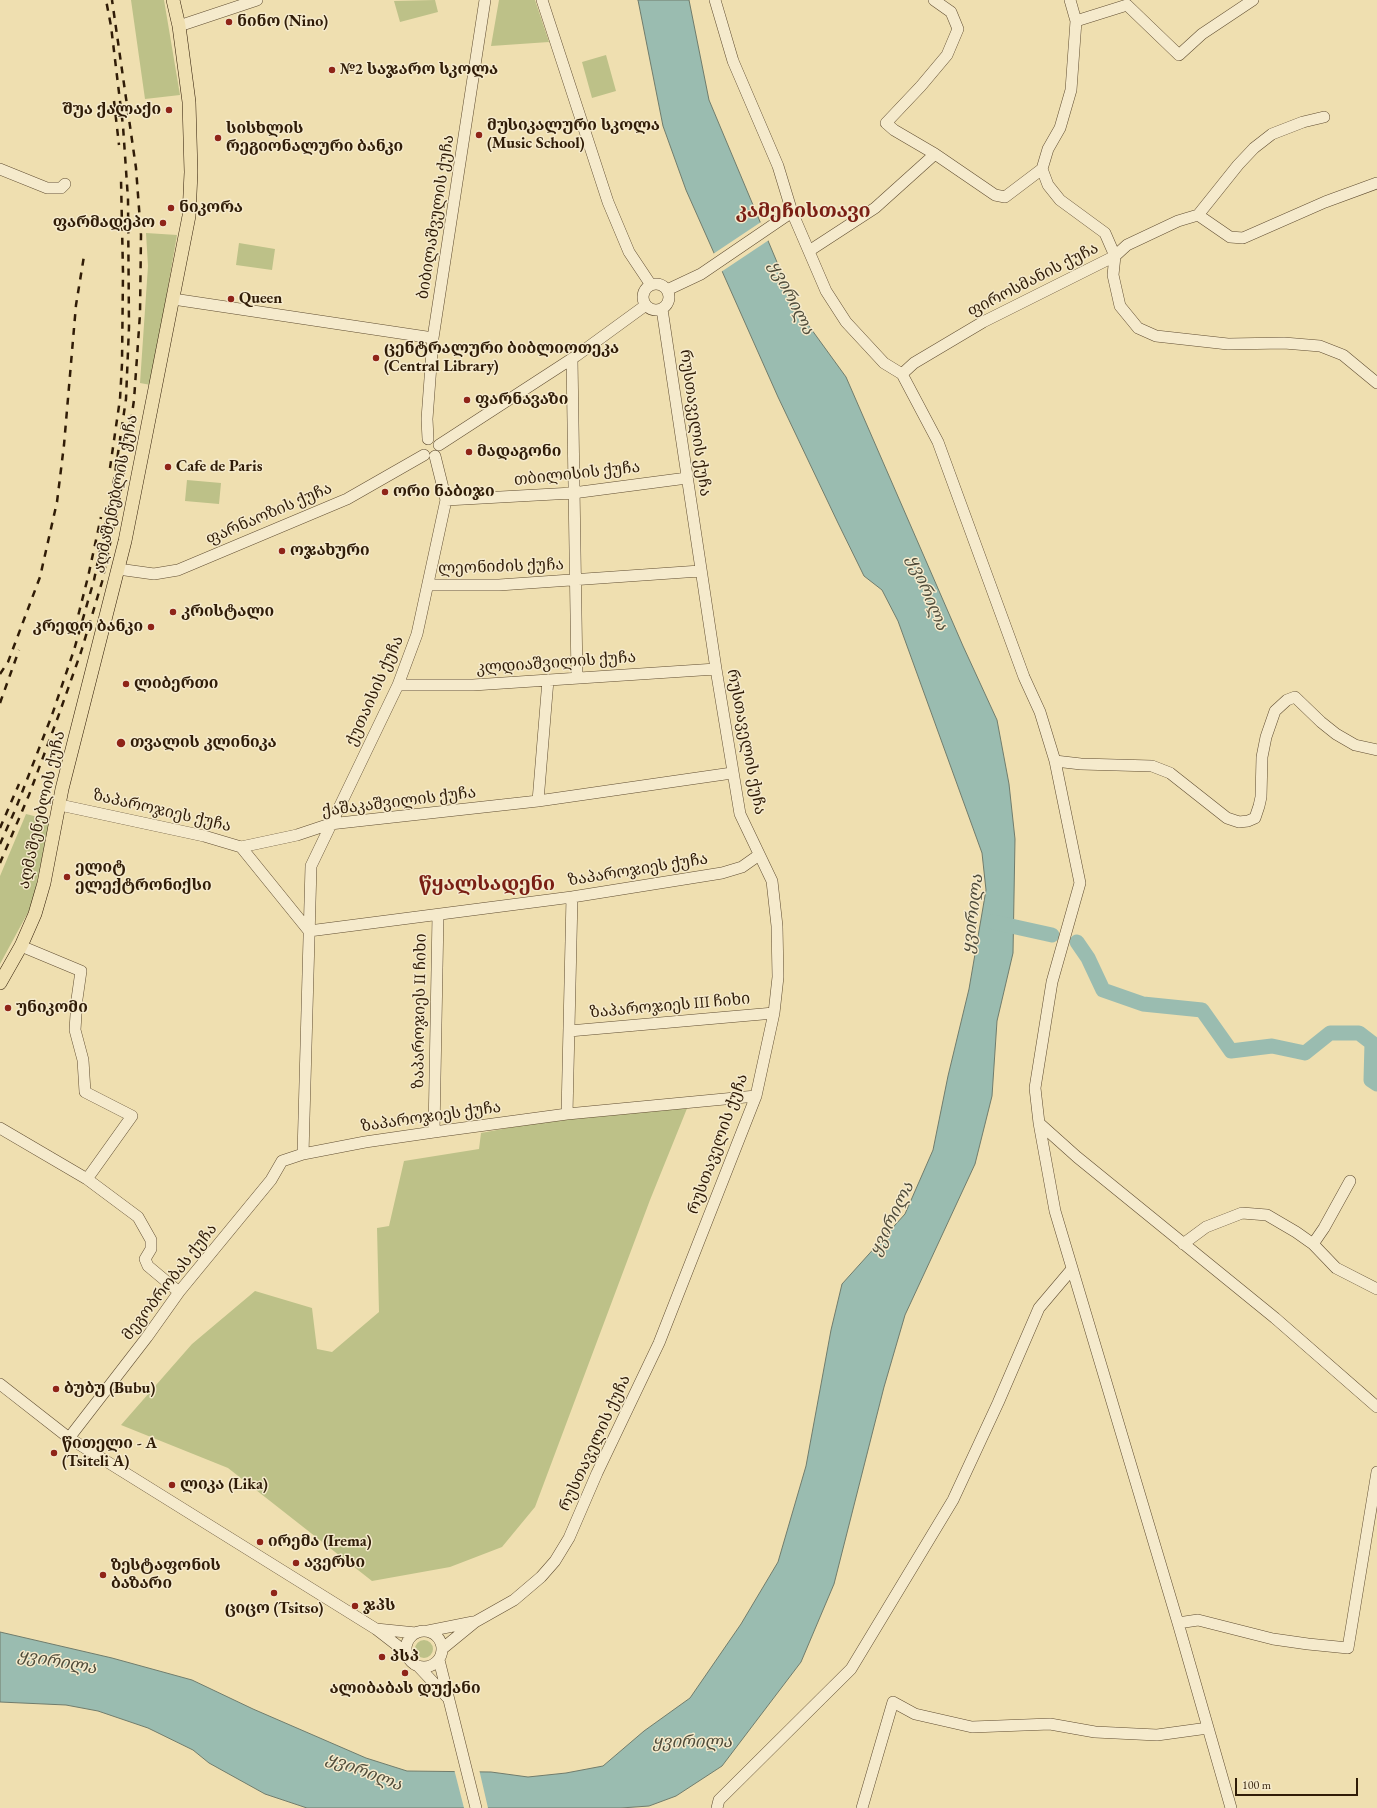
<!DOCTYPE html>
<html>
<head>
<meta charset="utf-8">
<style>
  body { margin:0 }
  #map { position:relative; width:1377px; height:1808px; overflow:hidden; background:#efdfb0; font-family:"EB Garamond",serif }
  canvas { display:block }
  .scale { position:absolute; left:1235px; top:1778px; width:123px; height:18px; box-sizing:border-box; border:2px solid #301c07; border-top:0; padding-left:5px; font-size:12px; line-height:14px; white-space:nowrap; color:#301c07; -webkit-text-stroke:3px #f5eacc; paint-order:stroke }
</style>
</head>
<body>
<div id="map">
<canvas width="1377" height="1808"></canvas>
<div class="scale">100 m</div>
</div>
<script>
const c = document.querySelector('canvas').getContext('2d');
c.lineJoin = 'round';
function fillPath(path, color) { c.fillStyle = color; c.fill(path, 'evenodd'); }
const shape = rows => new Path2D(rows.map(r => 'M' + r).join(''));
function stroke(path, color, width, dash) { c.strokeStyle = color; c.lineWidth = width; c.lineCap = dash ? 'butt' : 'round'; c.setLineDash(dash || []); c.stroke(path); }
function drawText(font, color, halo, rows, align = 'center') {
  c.font = font + ' "EB Garamond","Noto Serif Georgian",serif'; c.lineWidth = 3; c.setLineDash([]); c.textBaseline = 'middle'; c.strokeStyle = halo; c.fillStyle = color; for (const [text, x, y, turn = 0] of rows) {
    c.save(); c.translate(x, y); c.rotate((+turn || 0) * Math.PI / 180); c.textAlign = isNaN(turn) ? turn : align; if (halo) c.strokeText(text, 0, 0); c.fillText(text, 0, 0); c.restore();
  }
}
fillPath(shape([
  [131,0,164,0,180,95,145,99],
  [435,0,438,12,400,22,394,1],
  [499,0,535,0,549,42,491,46],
  [606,55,616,91,592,98,582,62],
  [146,233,177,235,151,385,140,383,148,266],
  [239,243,275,249,272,270,236,265],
  [187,480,221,483,219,504,185,501],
  [26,814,50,820,32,905,0,964,0,876],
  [688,1106,650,1200,535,1507,502,1547,450,1567,372,1581,228,1468,121,1425,192,1344,255,1291,312,1308,317,1349,332,1352,379,1312,377,1228,389,1226,404,1161,479,1149,481,1133,556,1119],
  '415 1649a9 9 0 1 1 18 0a9 9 0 1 1-18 0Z'
]), '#bdc188');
const water = shape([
  [638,0,689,0,709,100,787,286,809,326,846,377,963,646,997,720,1009,784,1015,839,1013,953,997,1021,992,1096,975,1164,905,1315,884,1387,834,1584,801,1662,722,1766,676,1796,649,1806,621,1808,307,1808,265,1794,209,1763,193,1750,148,1728,98,1711,66,1705,0,1702,0,1632,112,1658,192,1680,253,1709,366,1758,407,1771,491,1772,528,1777,566,1773,603,1766,644,1731,690,1698,741,1624,778,1562,806,1466,831,1330,842,1284,905,1214,933,1150,948,1076,969,989,986,890,982,853,898,621,882,590,864,576,838,523,778,397,686,190,663,126,638,0]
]);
fillPath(water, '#9abcb0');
stroke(water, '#707c6c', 1);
fillPath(shape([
  [761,222,769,240,721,272,713,254],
  [454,1769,479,1769,488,1808,464,1808]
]), '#efdfb0');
stroke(shape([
  [993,922,1052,935],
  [1077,942,1088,958,1103,990,1143,1004,1202,1010,1231,1051,1272,1046,1305,1053,1330,1033,1359,1033,1372,1043,1371,1080,1377,1084]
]), '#9abcb0', 15);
const minor = shape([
  [542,0,608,202,629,252,651,285],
  [715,0,733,61,778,166,792,212],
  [934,0,951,12,958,29,947,55,921,86,886,123,894,130,935,154],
  [1070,0,1076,21,1071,90,1060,128,1048,149,1042,169,1048,185,1060,200,1105,233,1115,256,1113,275,1120,306,1138,328,1156,336,1228,344,1284,343,1320,346,1343,355,1377,383],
  [1076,21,1127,5,1179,55,1202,34,1253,0],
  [179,26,257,0],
  [0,169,47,188,61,188,65,184],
  [1198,215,1238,165,1254,148,1272,134,1303,122,1324,117],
  [809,251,875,208,935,154,995,195,1005,197,1042,169],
  '643 297a13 13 0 1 1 26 0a13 13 0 1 1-26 0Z',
  [667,290,701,274,792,212,826,291,846,322,884,363,902,374,938,442,1024,677,1040,712,1055,761,1080,883,1052,982,1035,1088,1039,1123,1055,1211,1178,1623,1231,1808],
  [173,299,433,338],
  [572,359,577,678],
  [902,374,914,363,983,322,1115,256,1127,245,1178,221,1198,215,1230,237,1243,238,1325,202,1377,183],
  [428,439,427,419,433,338,485,0],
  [439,445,576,356,646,305],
  [446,500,573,493,687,478],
  [118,569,154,574,178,570,347,499,424,455],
  [428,585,499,585,700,571],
  [398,685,473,685,716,669],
  [1055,761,1081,764,1152,766,1170,773,1227,818,1239,822,1248,821,1255,818,1259,806,1261,797,1262,757,1266,737,1275,711,1287,700,1295,697,1321,722,1336,734,1355,745,1377,750],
  [538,801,548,680],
  [60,805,204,836,241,847,309,931,572,897,722,873,742,867,759,855],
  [241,847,297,835,330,824,538,801,732,773],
  [21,946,81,971,77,999,75,1030,83,1060,85,1092,132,1116,87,1179],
  [569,1031,774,1013],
  [567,1114,572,897],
  [1039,1123,1077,1157,1275,1318,1377,1407],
  [0,1128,87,1179,138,1217,151,1240,151,1249,145,1259,148,1266,179,1292],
  [434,1132,438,915],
  [303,1154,311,866,398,685,417,634,446,500,435,456],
  [1183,1244,1206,1227,1242,1213,1267,1215,1296,1232,1313,1244,1324,1228,1350,1181],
  [1313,1244,1336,1268,1377,1289],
  [0,1384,69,1438,376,1629,407,1653],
  [69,1438,147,1337,179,1292,271,1180,282,1161,303,1154,365,1142,434,1132,567,1114,756,1096],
  [1178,1623,1198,1620,1273,1639,1308,1644,1348,1648,1377,1472],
  [376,1629,416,1633],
  '406 1649a18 18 0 1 1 36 0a18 18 0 1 1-36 0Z',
  [428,1631,473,1622],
  [442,1649,475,1622,514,1600,541,1577,555,1561,569,1538,597,1473,659,1343,756,1096,774,1013,778,977,777,926,772,881,740,814,716,669,662,309],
  [439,1660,476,1808],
  [418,1666,447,1697],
  [717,1808,719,1800,851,1669,953,1500,998,1403,1039,1308,1072,1269],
  [862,1808,893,1702,915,1714,972,1727,1050,1724,1095,1732,1157,1735,1208,1728]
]);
const major = shape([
  [0,983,21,946,35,914,44,883,62,789,125,541,189,216,191,172,189,102,179,26,173,0]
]);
stroke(minor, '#604d31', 12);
stroke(major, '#301c07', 14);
stroke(minor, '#f5eacc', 11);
stroke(major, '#efdfb0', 13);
stroke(shape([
  [114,101,119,145],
  [110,468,120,399,122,364,123,273,121,179],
  [75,628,88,577,101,517],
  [0,674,8,662,40,577,57,502,64,445,76,305,84,256],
  [0,703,19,650],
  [0,828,19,784],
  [0,844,16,808,52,715,74,650,94,580,112,494,126,399,129,327,128,199,123,126,111,26,106,0],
  [0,863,29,795,58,717,81,652,102,582,120,496,134,400,140,314,141,235,136,168,112,0]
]), '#301c07', 2.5, [7, 7]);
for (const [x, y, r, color] of [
  [229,22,4,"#8f2418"],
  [332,70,4,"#8f2418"],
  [169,110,4,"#8f2418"],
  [479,135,4,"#8f2418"],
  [218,138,4,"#8f2418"],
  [171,208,4,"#8f2418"],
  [163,223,4,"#8f2418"],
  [231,299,4,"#8f2418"],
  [376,358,4,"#8f2418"],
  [467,400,4,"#8f2418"],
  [469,452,4,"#8f2418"],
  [168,467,4,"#8f2418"],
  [385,492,4,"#8f2418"],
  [282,551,4,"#8f2418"],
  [173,612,4,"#8f2418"],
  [151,627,4,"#8f2418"],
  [126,684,4,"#8f2418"],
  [121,743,5,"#8f2418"],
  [67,877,4,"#8f2418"],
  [8,1008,4,"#8f2418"],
  [56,1389,4,"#8f2418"],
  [54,1453,4,"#8f2418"],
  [172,1485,4,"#8f2418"],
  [260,1542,4,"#8f2418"],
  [296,1563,4,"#8f2418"],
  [103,1575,4,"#8f2418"],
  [274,1593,4,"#8f2418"],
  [355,1606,4,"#8f2418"],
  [382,1657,4,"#8f2418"],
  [405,1673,4,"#8f2418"]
]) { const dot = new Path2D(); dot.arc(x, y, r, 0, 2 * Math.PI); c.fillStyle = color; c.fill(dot); stroke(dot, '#f5eacc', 1.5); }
drawText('bold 16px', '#301c07', '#f5eacc', [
  ["ნინო (Nino)",237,22],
  ["№2 საჯარო სკოლა",340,70],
  ["შუა ქალაქი",161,110,"right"],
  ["მუსიკალური სკოლა",487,126],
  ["(Music School)",487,144],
  ["სისხლის",226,129],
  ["რეგიონალური ბანკი",226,147],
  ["ნიკორა",179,208],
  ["ფარმადეპო",155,223,"right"],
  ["Queen",239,299],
  ["ცენტრალური ბიბლიოთეკა",384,349],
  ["(Central Library)",384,367],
  ["ფარნავაზი",475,400],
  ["მადაგონი",477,452],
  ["Cafe de Paris",176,467],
  ["ორი ნაბიჯი",393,492],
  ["ოჯახური",290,551],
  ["კრისტალი",181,612],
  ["კრედო ბანკი",143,627,"right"],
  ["ლიბერთი",134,684],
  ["თვალის კლინიკა",130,743],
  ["ელიტ",75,868],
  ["ელექტრონიქსი",75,886],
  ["უნიკომი",16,1008],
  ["ბუბუ (Bubu)",64,1389],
  ["წითელი - A",62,1444],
  ["(Tsiteli A)",62,1462],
  ["ლიკა (Lika)",180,1485],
  ["ირემა (Irema)",268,1542],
  ["ავერსი",304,1563],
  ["ზესტაფონის",111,1566],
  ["ბაზარი",111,1584],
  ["ჯპს",363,1606],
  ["ციცო (Tsitso)",274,1609,"center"],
  ["პსპ",390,1657],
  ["ალიბაბას დუქანი",405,1689,"center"]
], 'left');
drawText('16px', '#301c07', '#f5eacc', [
  ["ბიბილაშვულის ქუჩა",436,217,-81],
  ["ფიროსმანის ქუჩა",1033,280,-27],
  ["რუსთაველის ქუჩა",695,423,82],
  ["თბილისის ქუჩა",577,474,-6],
  ["აღმაშენებლის ქუჩა",116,494,-78],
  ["ფარნაოზის ქუჩა",269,514,-23],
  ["ლეონიძის ქუჩა",501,567,-2],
  ["კლდიაშვილის ქუჩა",556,663,-4],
  ["ქუთაისის ქუჩა",375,691,-66],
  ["რუსთაველის ქუჩა",746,742,79],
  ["ქაშაკაშვილის ქუჩა",399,802,-7],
  ["აღმაშენებლის ქუჩა",42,810,-77],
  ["ზაპაროჯიეს ქუჩა",162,811,13],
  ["ზაპაროჯიეს ქუჩა",638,870,-9],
  ["ზაპაროჯიეს III ჩიხი",670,1006,-5],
  ["ზაპაროჯიეს II ჩიხი",420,1011,-89],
  ["ზაპაროჯიეს ქუჩა",431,1117,-8],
  ["რუსთაველის ქუჩა",718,1144,-70],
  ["მეგობრობას ქუჩა",170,1282,-52],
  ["რუსთაველის ქუჩა",595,1443,-65]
]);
drawText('italic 17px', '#504c3a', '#f5eacc', [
  ["ყვირილა",791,298,63],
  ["ყვირილა",927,593,67],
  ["ყვირილა",973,914,-83],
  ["ყვირილა",892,1219,-64],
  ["ყვირილა",57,1662,10],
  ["ყვირილა",692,1742],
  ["ყვირილა",364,1772,21]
]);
drawText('bold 20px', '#7a1f14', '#f5eacc', [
  ["კამეჩისთავი",803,212],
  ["წყალსადენი",487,885]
]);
</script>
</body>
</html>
